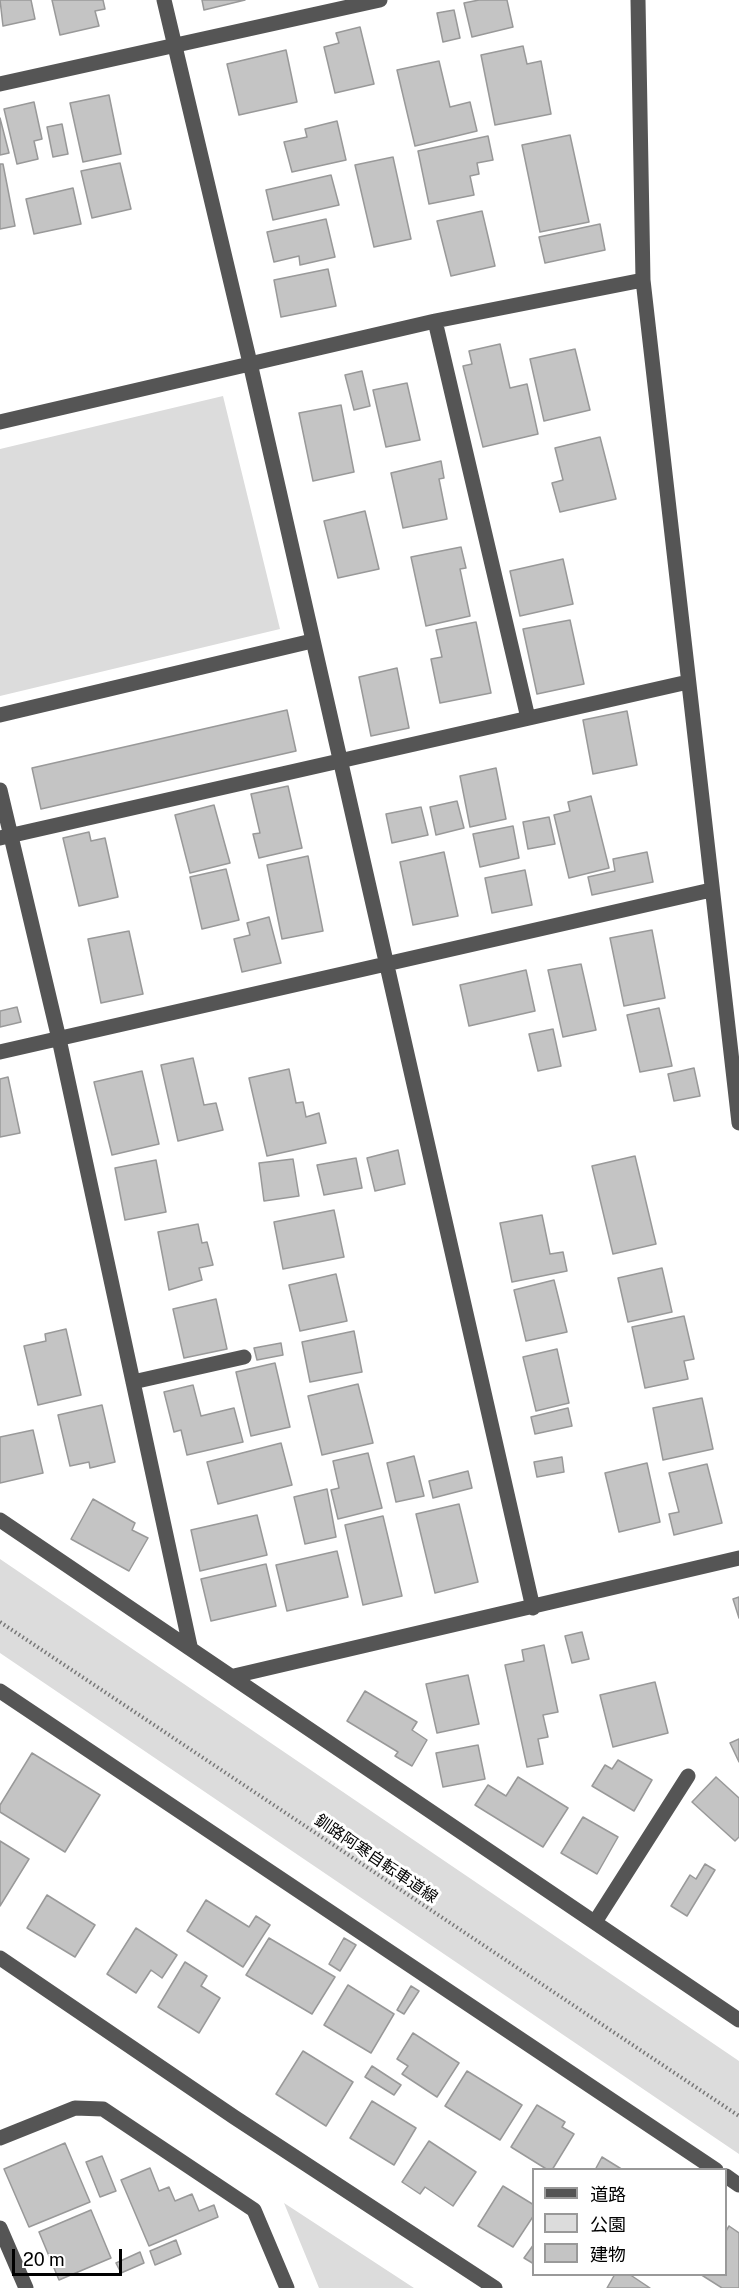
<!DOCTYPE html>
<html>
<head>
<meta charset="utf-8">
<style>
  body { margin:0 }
  #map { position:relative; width:739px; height:2288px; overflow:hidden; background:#fff; font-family:"Public Sans","Noto Sans JP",sans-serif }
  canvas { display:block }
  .legend { position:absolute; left:532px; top:2168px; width:195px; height:108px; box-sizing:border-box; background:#fff; border:2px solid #999; margin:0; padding:8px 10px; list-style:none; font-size:18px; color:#000 }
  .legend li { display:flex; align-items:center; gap:12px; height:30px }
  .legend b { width:30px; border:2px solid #999 }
  .scale { position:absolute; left:12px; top:2249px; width:110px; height:27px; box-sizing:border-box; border:3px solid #000; border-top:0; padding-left:8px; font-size:18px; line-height:21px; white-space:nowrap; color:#000; -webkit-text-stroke:4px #fff; paint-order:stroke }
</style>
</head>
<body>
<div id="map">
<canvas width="739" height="2288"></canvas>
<ul class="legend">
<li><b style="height:8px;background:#555"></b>道路</li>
<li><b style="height:16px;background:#dcdcdc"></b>公園</li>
<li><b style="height:16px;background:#c4c4c4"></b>建物</li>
</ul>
<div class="scale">20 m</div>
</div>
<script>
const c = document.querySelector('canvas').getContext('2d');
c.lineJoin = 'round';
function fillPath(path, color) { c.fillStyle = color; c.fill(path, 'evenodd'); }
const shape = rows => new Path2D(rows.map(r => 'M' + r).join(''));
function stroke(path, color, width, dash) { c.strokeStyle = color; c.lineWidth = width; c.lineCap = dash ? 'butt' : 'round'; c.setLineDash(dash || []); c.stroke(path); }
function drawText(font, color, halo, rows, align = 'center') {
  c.font = font + ' "Public Sans","Noto Sans JP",sans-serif'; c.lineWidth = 6; c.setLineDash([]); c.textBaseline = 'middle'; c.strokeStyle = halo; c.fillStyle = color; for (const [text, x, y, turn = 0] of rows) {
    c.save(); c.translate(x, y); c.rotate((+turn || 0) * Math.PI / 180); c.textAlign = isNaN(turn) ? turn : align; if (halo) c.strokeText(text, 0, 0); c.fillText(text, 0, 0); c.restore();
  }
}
fillPath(shape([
  [223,396,280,629,0,696,0,449],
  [0,1559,739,2061,739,2154,0,1653],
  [284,2203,414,2288,319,2288]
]), '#dcdcdc');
const building = shape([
  [0,0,31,0,35,19,3,26,0,0],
  [52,0,103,0,105,9,95,11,99,26,60,35,52,0],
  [202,0,245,0,204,10,202,0],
  [479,0,507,0,513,27,472,37,464,3,479,0],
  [454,10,460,38,443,42,437,13,454,10],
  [360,27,374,84,335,93,324,47,339,43,336,33,360,27],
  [523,46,527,64,541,61,551,114,495,125,481,55,523,46],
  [286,50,297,102,239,115,227,64,286,50],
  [439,61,450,107,470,102,477,131,415,146,397,70,439,61],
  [109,95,121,154,83,162,70,103,109,95],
  [34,102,42,139,34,141,38,159,17,164,4,109,34,102],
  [0,118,9,153,0,155,0,118],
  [337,121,346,160,292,172,284,142,307,137,305,129,337,121],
  [62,124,68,154,53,157,47,127,62,124],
  [570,135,589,222,540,232,522,145,570,135],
  [488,136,493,160,477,163,479,174,470,176,474,195,429,204,418,151,488,136],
  [393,157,411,239,374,247,355,165,393,157],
  [120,163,131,209,92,218,81,171,120,163],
  [0,164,3,164,15,226,0,229,0,164],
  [331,175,339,205,273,220,266,190,331,175],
  [73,188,81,224,34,234,26,199,73,188],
  [482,211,495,266,451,276,437,221,482,211],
  [326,219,335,257,300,265,299,256,274,262,267,232,326,219],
  [600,224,605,250,545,263,539,237,600,224],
  [328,269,336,306,281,317,274,280,328,269],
  [500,344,510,388,527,384,538,434,483,447,463,366,472,364,469,351,500,344],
  [575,349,590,410,544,421,530,359,575,349],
  [362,371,370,406,354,410,345,375,362,371],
  [407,383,420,440,386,447,373,390,407,383],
  [341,405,354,472,313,481,299,413,341,405],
  [600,437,616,499,560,512,552,483,563,480,555,448,600,437],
  [441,461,444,478,439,479,447,519,403,528,391,473,441,461],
  [365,511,379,569,338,578,324,521,365,511],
  [461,547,466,568,460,569,470,616,426,626,411,557,461,547],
  [563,559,573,604,520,616,510,571,563,559],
  [570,620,584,684,537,694,523,629,570,620],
  [476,622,491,693,440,703,431,659,442,657,436,630,476,622],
  [397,668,409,728,371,736,359,677,397,668],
  [287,710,296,751,41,809,32,768,287,710],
  [627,711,637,765,593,774,583,720,627,711],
  [496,768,506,819,470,827,460,776,496,768],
  [288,786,302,848,259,858,253,834,260,833,251,794,288,786],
  [591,796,609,868,569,878,554,815,570,811,568,802,591,796],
  [457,801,464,828,436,835,430,807,457,801],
  [214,805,230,863,190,873,175,815,214,805],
  [421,807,428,835,392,843,386,814,421,807],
  [549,817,555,844,528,849,523,822,549,817],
  [513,826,519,858,480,867,473,834,513,826],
  [89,832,91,841,105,838,118,897,79,906,63,838,89,832],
  [444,852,458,916,413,925,400,862,444,852],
  [647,852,653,882,592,895,588,877,615,871,613,859,647,852],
  [308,856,323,931,282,939,267,865,308,856],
  [226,869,239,920,202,929,190,877,226,869],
  [525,870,532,905,492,913,485,878,525,870],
  [269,917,281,963,242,972,234,939,250,935,247,923,269,917],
  [652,930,665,998,624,1006,610,938,652,930],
  [129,931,143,994,101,1003,88,939,129,931],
  [581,964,596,1030,563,1037,548,970,581,964],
  [526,970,535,1011,469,1026,460,985,526,970],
  [17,1007,21,1022,0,1027,0,1011,17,1007],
  [659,1008,672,1066,640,1072,627,1015,659,1008],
  [553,1029,561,1066,538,1071,529,1034,553,1029],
  [193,1058,204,1105,216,1103,223,1130,178,1141,161,1065,193,1058],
  [694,1068,700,1096,674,1101,668,1074,694,1068],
  [289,1069,296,1103,303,1102,306,1117,319,1113,326,1143,267,1156,249,1078,289,1069],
  [142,1071,159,1144,112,1155,94,1082,142,1071],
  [8,1077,20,1133,0,1137,0,1079,8,1077],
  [398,1150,405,1184,375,1191,367,1158,398,1150],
  [635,1156,656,1244,613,1254,592,1166,635,1156],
  [356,1158,362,1188,324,1195,317,1165,356,1158],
  [293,1159,299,1196,264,1201,259,1163,293,1159],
  [156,1160,166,1212,125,1220,115,1168,156,1160],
  [334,1210,344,1257,283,1269,274,1222,334,1210],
  [542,1215,550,1254,563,1252,567,1271,512,1282,500,1223,542,1215],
  [198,1224,202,1243,207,1242,213,1265,199,1268,202,1280,169,1290,158,1232,198,1224],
  [662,1268,672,1312,628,1322,618,1278,662,1268],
  [336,1274,347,1321,300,1331,289,1285,336,1274],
  [554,1280,567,1332,526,1341,514,1290,554,1280],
  [216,1299,227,1349,184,1358,173,1309,216,1299],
  [684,1316,694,1359,684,1361,688,1379,645,1388,632,1327,684,1316],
  [66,1329,81,1395,38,1405,24,1346,46,1341,45,1334,66,1329],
  [354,1331,362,1372,310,1382,302,1342,354,1331],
  [281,1343,283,1355,257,1360,254,1348,281,1343],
  [557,1349,569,1403,536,1411,523,1357,557,1349],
  [275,1363,290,1427,251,1436,236,1372,275,1363],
  [358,1384,373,1443,322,1455,308,1396,358,1384],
  [193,1385,201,1416,234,1408,243,1442,187,1455,181,1430,174,1432,164,1392,193,1385],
  [702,1398,713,1449,663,1460,653,1408,702,1398],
  [102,1405,115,1462,90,1468,89,1462,70,1466,58,1415,102,1405],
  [568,1408,572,1426,535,1434,531,1417,568,1408],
  [33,1430,43,1473,0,1483,0,1437,33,1430],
  [281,1443,292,1485,218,1504,207,1462,281,1443],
  [368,1453,382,1508,338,1519,331,1490,339,1488,333,1461,368,1453],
  [414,1456,424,1496,396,1502,387,1463,414,1456],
  [562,1457,564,1472,537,1477,534,1462,562,1457],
  [647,1463,660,1522,619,1532,605,1473,647,1463],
  [707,1464,722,1523,674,1535,669,1514,679,1512,669,1473,707,1464],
  [468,1471,472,1488,433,1498,429,1481,468,1471],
  [327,1489,336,1537,305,1544,294,1497,327,1489],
  [93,1499,135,1523,132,1530,148,1538,129,1571,71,1539,93,1499],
  [459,1504,478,1582,435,1593,416,1514,459,1504],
  [257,1515,267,1555,200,1571,191,1530,257,1515],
  [383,1516,402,1596,363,1605,345,1525,383,1516],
  [337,1551,348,1597,287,1611,276,1565,337,1551],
  [266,1564,276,1606,211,1621,201,1579,266,1564],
  [739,1597,739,1618,733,1599,739,1597],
  [582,1632,589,1659,572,1663,565,1636,582,1632],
  [544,1645,558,1712,543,1715,548,1737,538,1739,543,1764,527,1767,505,1665,524,1661,522,1650,544,1645],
  [468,1675,479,1724,437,1733,426,1684,468,1675],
  [655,1682,668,1733,613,1747,600,1695,655,1682],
  [365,1691,417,1722,412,1730,427,1740,412,1766,395,1756,398,1752,347,1721,365,1691],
  [739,1739,739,1762,730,1743,739,1739],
  [478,1745,485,1779,443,1787,436,1753,478,1745],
  [32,1753,100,1795,65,1852,0,1812,0,1805,32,1753],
  [618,1760,652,1780,634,1811,592,1786,605,1765,612,1769,618,1760],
  [518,1777,568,1808,543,1847,475,1805,488,1785,506,1796,518,1777],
  [716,1777,739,1798,739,1837,735,1841,692,1802,716,1777],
  [583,1817,618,1837,597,1874,561,1853,583,1817],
  [0,1841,29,1859,0,1906,0,1841],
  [705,1864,715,1870,687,1916,671,1906,690,1875,696,1879,705,1864],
  [47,1895,95,1925,75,1957,27,1928,47,1895],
  [206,1900,249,1927,256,1916,270,1925,243,1967,187,1931,206,1900],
  [136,1928,177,1955,162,1978,151,1970,136,1993,107,1974,136,1928],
  [269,1938,335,1977,312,2014,246,1975,269,1938],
  [344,1938,356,1945,340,1971,329,1964,344,1938],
  [185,1962,207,1976,201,1986,220,1998,199,2033,158,2007,185,1962],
  [348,1985,394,2014,371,2053,324,2025,348,1985],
  [411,1986,419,1991,404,2014,397,2010,411,1986],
  [413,2033,459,2063,437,2097,402,2074,408,2066,397,2059,413,2033],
  [303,2051,353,2082,326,2126,276,2094,303,2051],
  [372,2066,401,2085,394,2095,365,2077,372,2066],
  [467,2071,522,2105,500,2140,445,2106,467,2071],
  [372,2101,416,2128,394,2165,350,2138,372,2101],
  [537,2105,565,2122,562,2127,574,2134,552,2170,548,2170,511,2147,537,2105],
  [429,2141,476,2172,453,2206,425,2187,420,2194,402,2182,429,2141],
  [65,2143,90,2202,29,2227,4,2169,65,2143],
  [102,2156,116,2191,100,2197,86,2162,102,2156],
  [602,2157,623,2170,595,2170,602,2157],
  [150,2168,159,2191,169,2187,175,2201,192,2194,199,2211,214,2205,218,2217,149,2246,121,2180,150,2168],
  [503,2186,534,2205,534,2215,513,2247,478,2226,503,2186],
  [91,2210,111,2258,59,2280,39,2232,91,2210],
  [729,2226,739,2233,739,2288,722,2288,700,2274,726,2274,726,2231,729,2226],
  [176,2240,181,2254,155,2265,150,2251,176,2240],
  [534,2244,534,2264,524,2258,534,2244],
  [140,2252,144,2263,121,2273,116,2263,140,2252],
  [615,2274,629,2274,650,2288,607,2288,615,2274]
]);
fillPath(building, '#c4c4c4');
stroke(building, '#999', 1.5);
stroke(shape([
  [0,1622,739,2116]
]), '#777', 4, [1.5, 3]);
stroke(shape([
  [164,0,250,363,533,1608],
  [638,0,643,280,739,1123],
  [0,84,380,0],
  [435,321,528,718],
  [0,422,435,321,643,280],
  [0,715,312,641],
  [0,790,59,1039,190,1646],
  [0,838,688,682],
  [0,1052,711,890],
  [133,1382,244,1357],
  [0,1520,739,2020],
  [234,1676,739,1558],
  [0,1691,716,2170],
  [595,1922,688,1776],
  [0,1958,234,2117,495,2288],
  [0,2138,75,2108,103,2109,254,2210,287,2288],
  [726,2176,739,2185],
  [0,2228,26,2288]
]), '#555', 15);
drawText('16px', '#000', '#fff', [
  ["釧路阿寒自転車道線",376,1859,34]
]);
</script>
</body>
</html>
